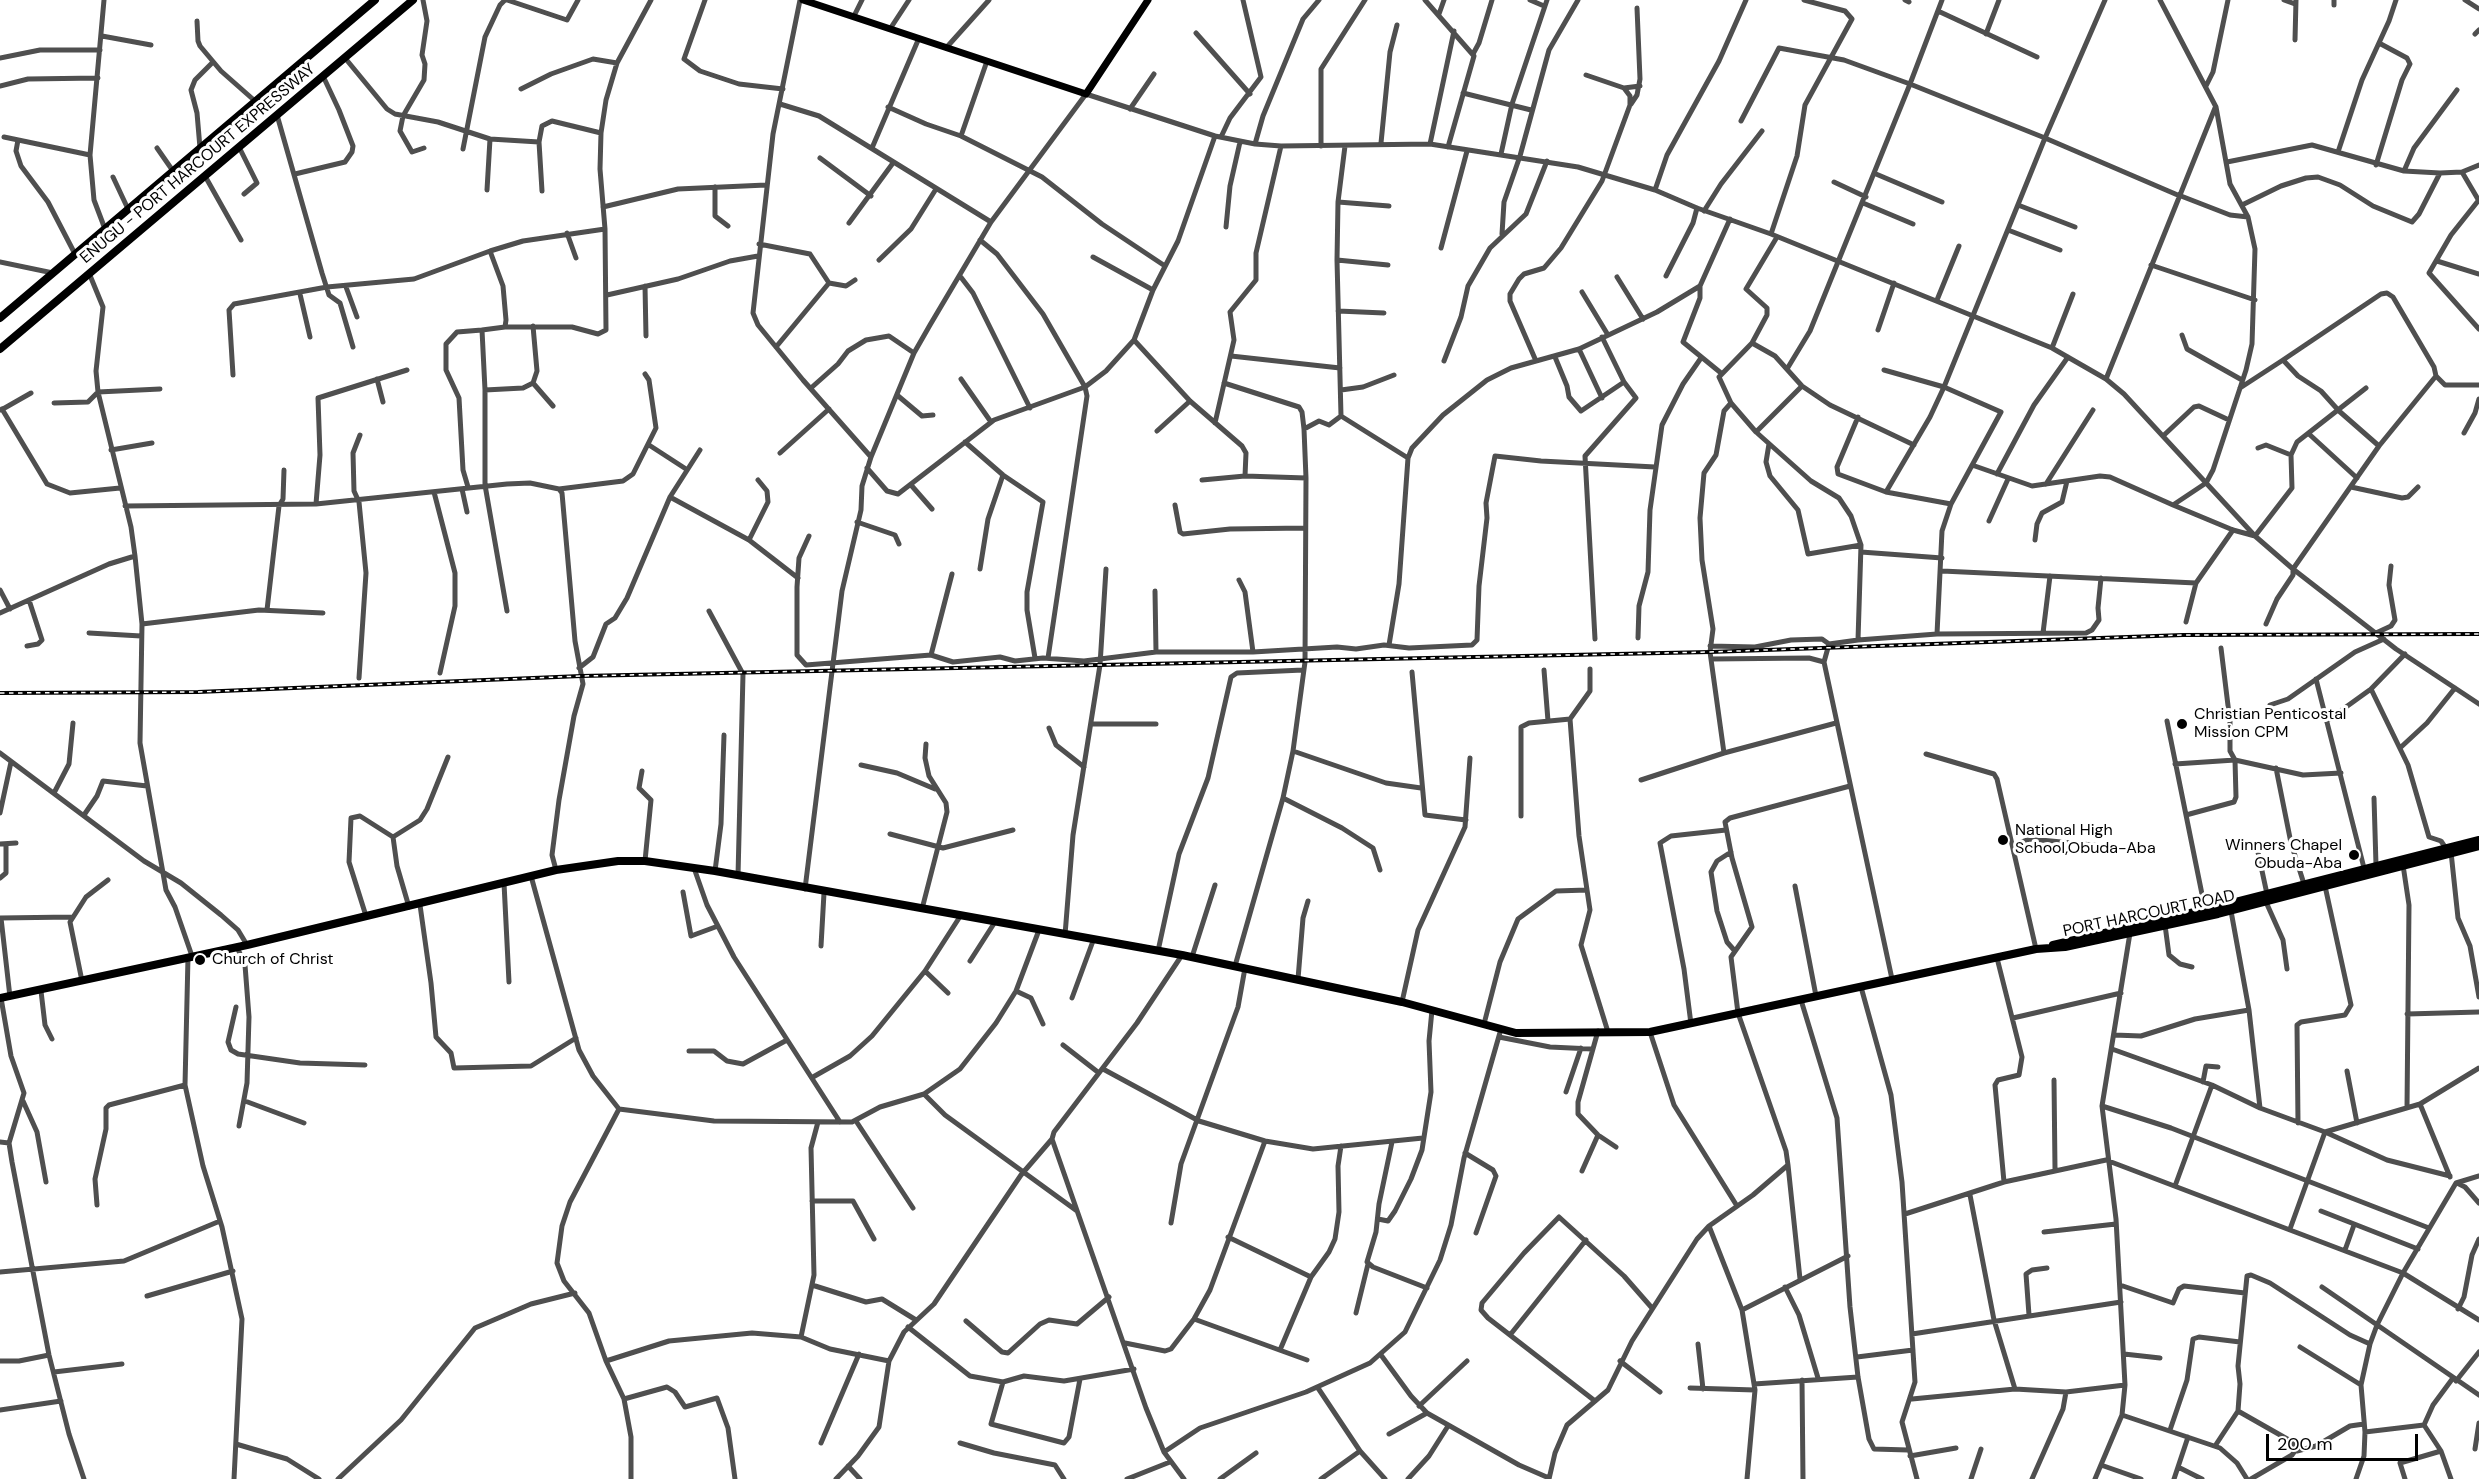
<!DOCTYPE html>
<html>
<head>
<meta charset="utf-8">
<style>
  body { margin:0 }
  #map { position:relative; width:2479px; height:1479px; overflow:hidden; background:#fff; font-family:"DM Sans",sans-serif }
  canvas { display:block }
  .scale { position:absolute; left:2266px; top:1434px; width:152px; height:27px; box-sizing:border-box; border:3px solid #000; border-top:0; padding-left:8px; font-size:18px; line-height:21px; white-space:nowrap; color:#000; -webkit-text-stroke:4px #fff; paint-order:stroke }
</style>
</head>
<body>
<div id="map">
<canvas width="2479" height="1479"></canvas>
<div class="scale">200 m</div>
</div>
<script>
const c = document.querySelector('canvas').getContext('2d');
c.lineJoin = 'round';
const shape = rows => new Path2D(rows.map(r => 'M' + r).join(''));
function stroke(path, color, width, dash) { c.strokeStyle = color; c.lineWidth = width; c.lineCap = dash ? 'butt' : 'round'; c.setLineDash(dash || []); c.stroke(path); }
function drawText(font, color, halo, rows, align = 'center') {
  c.font = font + ' "DM Sans",sans-serif'; c.lineWidth = 6; c.setLineDash([]); c.textBaseline = 'middle'; c.strokeStyle = halo; c.fillStyle = color; for (const [text, x, y, turn = 0] of rows) {
    c.save(); c.translate(x, y); c.rotate((+turn || 0) * Math.PI / 180); c.textAlign = isNaN(turn) ? turn : align; if (halo) c.strokeText(text, 0, 0); c.fillText(text, 0, 0); c.restore();
  }
}
stroke(shape([
  [104,0,90,155,94,200,105,229],
  [423,0,427,21,422,55,425,64,424,80,403,116,400,131,412,152,424,148],
  [507,0,567,20,578,0],
  [705,0,684,59,700,71,739,84,783,89],
  [800,0,773,134,753,313,758,325,803,380,871,457],
  [1425,0,1474,56,1448,147],
  [1530,0,1544,6],
  [1905,0,1909,2],
  [2105,0,2045,138,2180,196],
  [2284,0,2295,4],
  [2465,0,2479,9],
  [2334,5,2334,0],
  [1938,11,2037,57],
  [1439,14,1444,0],
  [854,16,862,0],
  [197,21,198,41,200,46,221,71,255,101],
  [890,29,909,0],
  [1196,33,1250,94],
  [1986,34,1999,0],
  [2475,34,2479,30],
  [102,36,151,45],
  [2295,40,2296,0],
  [946,48,989,0],
  [1473,54,1479,43,1492,0],
  [0,58,40,50,100,50],
  [345,58,387,109,395,114,438,122,490,139,539,142],
  [0,86,28,79,98,78],
  [2206,86,2213,72,2228,0],
  [1624,88,1640,86],
  [521,89,551,74,593,59,617,63],
  [1463,93,1531,110],
  [780,104,819,116,991,222],
  [1631,104,1637,95,1640,79,1637,8],
  [888,107,926,124,961,136,1042,177,1102,224,1165,266],
  [1130,109,1154,74],
  [277,115,322,273,329,295,340,303,353,347],
  [1741,121,1779,48,1844,60,1910,84,1942,0],
  [961,136,987,61],
  [4,137,90,155],
  [1221,137,1230,118,1261,77,1243,0],
  [18,140,16,151,21,166,48,202,75,254],
  [1381,143,1390,52,1397,25],
  [1255,144,1263,116,1303,19,1319,0],
  [1430,144,1454,31],
  [1321,146,1321,69,1365,0],
  [1345,146,1338,202,1337,260,1341,416,1408,458],
  [239,147,257,183,244,194],
  [157,148,173,171],
  [200,148,197,113,191,90,195,80,213,62],
  [872,148,919,38],
  [463,149,485,37,500,5,505,0],
  [2338,152,2362,80,2389,21,2396,0],
  [1501,154,1512,104,1547,0],
  [820,158,871,196],
  [2227,162,2312,145,2404,171,2440,173,2462,172,2479,201],
  [2376,165,2402,80,2410,64,2407,58,2379,43],
  [2404,171,2414,148,2457,90],
  [2462,172,2479,165],
  [295,174,345,162,352,152,353,146,339,110,323,76],
  [1876,174,1942,202],
  [205,176,241,240],
  [113,177,128,209],
  [1834,182,1866,197],
  [715,187,715,216,728,226],
  [487,190,490,139],
  [1655,190,1667,155,1719,61,1746,0],
  [542,191,539,142,542,126,552,121,601,133],
  [2181,196,2230,215,2248,217],
  [2478,201,2451,235,2429,273,2479,329],
  [1338,202,1389,206],
  [1863,203,1913,224],
  [2018,205,2075,227],
  [2242,205,2281,186,2306,178,2318,177,2340,185,2373,206,2412,222,2419,214,2440,173],
  [603,207,678,189,766,185],
  [1704,211,1721,184,1762,131],
  [849,223,893,163],
  [1226,227,1230,186,1240,142],
  [2008,230,2060,250],
  [567,233,576,258],
  [1502,234,1504,202,1520,156,1549,50,1578,0],
  [1771,234,1797,156,1805,105,1852,19,1845,11,1804,0],
  [980,240,997,254,1043,314,1085,387,1087,396,1048,658],
  [759,244,810,254,829,283,846,286,855,280],
  [1441,248,1467,151],
  [490,251,503,286,506,320,505,327,482,330,485,390,485,485,507,611],
  [1093,257,1153,290],
  [879,260,911,229,936,189],
  [1337,260,1388,265],
  [2437,261,2479,274],
  [0,262,53,273],
  [2151,265,2255,300],
  [89,273,103,307,96,371,98,392,131,527,135,556,142,624,140,743,166,890,175,907,192,956],
  [960,276,973,293,1030,408],
  [1666,276,1693,223,1697,208],
  [1617,277,1643,319],
  [645,286,646,336],
  [1700,286,1700,298,1683,342,1721,373],
  [346,287,357,317],
  [1582,292,1608,335],
  [300,294,310,337],
  [607,295,678,279,730,261,758,256],
  [1937,300,1959,246],
  [1338,311,1384,313],
  [505,327,572,327,598,334,606,330,605,229,600,169,601,133,606,100,617,63,651,0],
  [1878,330,1894,283],
  [2182,335,2187,349,2242,380],
  [1134,340,1190,401,1242,446,1246,453,1245,476],
  [1752,343,1775,356,1802,386,1830,405,1914,445],
  [776,347,829,283],
  [2052,348,2073,294],
  [1579,349,1602,398],
  [1231,356,1340,368],
  [1555,357,1567,386,1569,397,1581,411,1624,382],
  [2283,360,2381,294,2387,293,2393,297,2434,367,2436,376,2379,446],
  [1444,361,1461,317,1468,286,1490,248,1526,214,1547,161],
  [1536,361,1510,301,1510,294,1519,279,1524,274,1544,268,1561,248,1602,181,1630,105,1630,96,1624,88,1586,75],
  [1787,369,1810,331,1910,84,2045,138,1944,387,1930,417,1886,492],
  [233,375,229,310,234,304,327,287,414,279,490,251,523,241,605,229],
  [2436,376,2445,385,2479,385],
  [377,379,383,402],
  [961,379,991,422],
  [2106,379,2215,108],
  [533,383,553,406],
  [1224,383,1299,407,1302,412,1304,429,1306,478,1305,662,1293,751,1283,798,1235,966],
  [811,388,838,364,848,351,866,340,889,336,914,353],
  [2240,388,2283,360,2298,376,2321,391,2339,411,2379,446,2293,569,2293,575,2277,599,2266,624],
  [485,390,523,388,533,383,537,371,533,326],
  [1341,390,1363,387,1394,375],
  [897,395,922,416,933,415],
  [54,403,88,402,98,392,160,389],
  [2,409,47,484,70,493,120,488],
  [1,410,31,393],
  [1858,417,1837,467,1838,474,1886,492,1951,504,2001,412,1944,387,1884,370],
  [1215,423,1234,340,1230,312,1256,280,1256,253,1281,146],
  [1304,429,1319,421,1329,425,1341,416],
  [1157,431,1190,401],
  [1756,432,1802,386],
  [2464,433,2475,413,2479,399],
  [2309,434,2357,478],
  [2163,436,2194,407,2199,406,2229,420],
  [965,442,1003,475,1043,502,1027,592,1027,610,1035,658],
  [1769,444,1766,462,1770,476,1798,510,1808,554,1861,545],
  [649,445,686,469],
  [2258,448,2266,445,2291,455],
  [111,450,152,443],
  [780,453,829,409],
  [1972,465,2032,486,2100,476,2110,477,2173,505,2206,483,2213,470,2246,370,2252,344,2255,249,2248,217,2230,184,2216,107,2160,0],
  [867,468,887,491,898,494,994,420,1085,387,1106,371,1134,340,1153,290,1178,241,1215,136],
  [1997,474,2034,405,2068,357],
  [1202,480,1245,476,1306,478],
  [2046,484,2093,410],
  [911,485,932,509],
  [468,487,463,470,459,398,446,370,446,344,457,332,482,330],
  [2351,487,2402,498,2408,497,2418,487],
  [462,489,467,512],
  [559,489,623,481,633,474,656,428,649,380,645,374],
  [434,492,455,573,455,606,440,673],
  [670,497,749,540,798,578],
  [316,504,320,455,318,398,407,370],
  [1175,505,1180,532,1183,534,1230,529,1305,528],
  [2173,505,2233,530,2255,536,2292,488,2291,455,2297,442,2366,388],
  [125,506,316,504,507,484,530,483,559,489,562,493,575,641,583,684,574,716,559,800,552,855,556,870],
  [1989,521,2008,479],
  [857,522,895,535,899,544],
  [809,536,799,558,797,587,797,655,806,665,931,655,953,662,1000,657,1015,661,1043,658,1084,661,1156,652,1253,652,1337,647,1356,649,1384,645,1409,648,1472,645,1477,640,1479,586,1487,518,1486,503,1495,456,1541,461,1655,467],
  [749,540,768,502,767,491,758,480],
  [2035,540,2037,524,2042,513,2062,502,2067,481],
  [1861,552,1942,558],
  [980,569,988,519,1003,475],
  [1942,571,2196,583],
  [1239,580,1245,592,1253,652],
  [0,590,10,609],
  [1155,591,1156,652],
  [267,610,279,506,283,499,284,470],
  [709,611,743,674,738,876],
  [0,613,109,564,135,556],
  [2186,622,2196,583,2233,530],
  [142,624,259,610,323,613],
  [89,633,141,636],
  [2043,633,2050,576],
  [2376,633,2391,626,2395,620,2389,585,2391,566],
  [1937,634,1942,531,1951,504],
  [1638,638,1639,606,1648,572,1650,510,1662,425,1683,384,1701,358],
  [1595,639,1585,456,1636,398,1624,382,1602,337],
  [1858,640,1937,634,2086,633,2092,630,2099,620,2098,608,2101,578],
  [1829,644,1824,662,1892,979],
  [1389,645,1399,584,1408,458,1412,448,1443,415,1487,380,1511,368,1579,349,1657,312,1700,286,1730,219],
  [27,646,38,644,42,640,29,600],
  [1710,646,1755,647,1791,640,1822,639,1829,644,1858,640,1861,545,1851,516,1839,498,1811,481,1756,432,1731,403,1719,377,1752,343,1767,315,1767,308,1746,289,1777,237],
  [931,655,952,574],
  [1711,659,1809,658,1824,662],
  [579,668,593,657,606,624,615,618,627,598,670,497,700,450],
  [1590,669,1590,691,1570,719,1579,836,1590,910,1581,945,1608,1032],
  [1544,670,1548,721],
  [1412,672,1425,815,1466,820],
  [359,678,366,573,359,502,354,491,353,453,360,435],
  [2316,679,2364,868],
  [2371,689,2408,765,2429,837,2441,841,2445,847],
  [2270,705,2288,699,2355,652,2384,639],
  [2328,720,2371,689,2405,654],
  [2167,721,2205,909],
  [1091,724,1156,724],
  [1049,728,1056,745,1084,767],
  [2400,748,2427,723,2455,688],
  [1293,751,1386,783,1421,788],
  [0,753,144,861,181,883,221,915,238,930,247,945],
  [1724,753,1710,652,1713,629,1702,560,1700,518,1704,473,1716,455,1724,411,1731,403],
  [1926,754,1994,774,1997,779,2036,949],
  [2175,764,2235,760,2303,775,2341,773],
  [861,765,897,773,935,789],
  [2276,768,2291,843,2304,884],
  [642,771,639,788,651,800,645,861],
  [1641,780,1724,753,1836,723],
  [54,793,69,764,73,723],
  [1283,798,1342,828,1373,848,1380,870],
  [2374,798,2376,865],
  [0,813,11,762],
  [84,815,97,796,103,781,147,786],
  [2186,815,2234,802,2236,797,2235,760,2230,751,2230,722,2221,648],
  [1521,816,1521,727,1529,723,1570,719],
  [890,834,943,848,1013,830],
  [393,837,420,820,427,809,448,757],
  [393,837,397,866,409,907],
  [2256,843,2267,894],
  [0,844,16,843],
  [1731,852,1717,861,1711,872,1717,911,1727,942,1734,950],
  [2451,852,2458,918,2470,946,2479,997],
  [2014,853,2021,842,2030,839,2124,848],
  [2403,865,2409,905,2407,1108],
  [694,868,707,905,734,957,840,1122],
  [715,871,721,824,724,735],
  [531,876,579,1050,593,1076,619,1109,570,1202,562,1226,557,1263,564,1281,589,1313,606,1361,624,1399,631,1437,631,1479],
  [0,878,6,873,6,844],
  [504,883,509,982],
  [1795,886,1816,996],
  [805,889,842,591,861,510,862,486,871,457,914,353,930,325,991,222,1086,94,1215,136,1255,144,1281,146,1430,144,1578,167,1655,190,1697,208,1771,234,2052,348,2106,379,2124,394,2255,536,2293,569,2396,649,2479,704],
  [683,892,691,936,718,926],
  [2266,902,2283,940,2287,969],
  [420,905,431,983,436,1037,451,1053,454,1068,531,1066,576,1038],
  [922,909,947,812,946,803,929,776,925,758,926,744],
  [2231,911,2249,1010,2260,1108],
  [366,916,349,862,351,818,360,816,393,837],
  [0,918,72,917],
  [1,918,10,997],
  [2165,925,2169,955,2180,964,2192,967],
  [1065,935,1073,835,1100,665,1106,569],
  [821,946,824,893],
  [237,947,245,965,249,1017,247,1083,239,1126],
  [1158,951,1179,854,1208,778,1231,677,1237,673,1303,670],
  [1182,955,1137,1023,1054,1132,1052,1139,1146,1408,1164,1452,1184,1479],
  [188,957,185,1085,203,1166,222,1227,242,1319,234,1479],
  [1192,957,1215,885],
  [1997,958,2022,1057,2019,1075,1998,1080,1995,1085,2004,1182],
  [970,961,995,922],
  [925,971,948,993],
  [1298,979,1303,918,1308,901],
  [82,981,70,922,86,897,108,880],
  [1861,987,1891,1095,1902,1182,1915,1382,1902,1422,1917,1479],
  [41,991,45,1025,52,1039],
  [1016,991,1031,998,1043,1024],
  [1,998,11,1056,24,1093,9,1143,12,1162,49,1355,69,1434,84,1479],
  [1072,998,1093,941],
  [1801,1000,1837,1118,1850,1307,1858,1377,1869,1439,1874,1449,1908,1450],
  [1402,1002,1418,930,1465,827,1470,758],
  [236,1007,228,1042,231,1050,238,1054,300,1063,365,1065],
  [2407,1014,2479,1012],
  [2013,1018,2121,993],
  [1484,1024,1500,962,1518,919,1556,891,1587,890],
  [1691,1024,1684,969,1660,843,1671,836,1726,830],
  [1598,1031,1578,1102,1578,1114,1598,1135,1616,1147],
  [1650,1032,1674,1105,1737,1206],
  [2114,1035,2141,1036,2195,1019,2249,1010],
  [1499,1037,1550,1047,1592,1049],
  [1063,1045,1099,1073],
  [2112,1049,2212,1085,2260,1108,2325,1132,2420,1104,2479,1068],
  [689,1051,714,1051,727,1061,743,1064,787,1040],
  [1103,1069,1199,1121,1265,1141,1313,1149,1423,1138],
  [2347,1071,2357,1123],
  [813,1077,850,1056,872,1036,925,971,961,915],
  [2054,1080,2055,1169],
  [2203,1082,2206,1066,2218,1067],
  [1566,1092,1581,1048],
  [924,1094,945,1115,1077,1211],
  [23,1101,37,1132,46,1182],
  [245,1101,304,1123],
  [2420,1104,2450,1177],
  [2102,1106,2171,1128,2429,1228],
  [619,1109,714,1121,852,1122,880,1107,924,1094,960,1069,996,1023,1016,991,1039,930],
  [856,1121,913,1208],
  [2298,1123,2297,1025,2301,1022,2345,1015,2351,1005,2325,886],
  [0,1142,9,1143],
  [1392,1142,1379,1204,1376,1232,1367,1262,1373,1267,1427,1288],
  [1465,1153,1493,1170,1496,1176,1476,1233],
  [1788,1165,1800,1279],
  [1582,1171,1598,1135],
  [2457,1183,2465,1187,2479,1203],
  [2175,1186,2212,1085],
  [1970,1195,1994,1320,2015,1389],
  [812,1201,853,1201,874,1239],
  [97,1205,95,1179,106,1129,106,1108,109,1105,185,1085],
  [2321,1211,2418,1249],
  [1905,1214,2004,1182,2106,1160,2403,1273,2479,1320],
  [1378,1219,1388,1221,1395,1211,1411,1179,1422,1150,1431,1092,1429,1041,1432,1010],
  [1171,1223,1181,1164,1238,1007,1245,968],
  [1709,1226,1742,1310,1755,1390,1747,1479],
  [2290,1229,2325,1132,2387,1160,2450,1176],
  [2044,1232,2116,1224],
  [1228,1237,1311,1277],
  [2345,1250,2354,1225],
  [0,1272,124,1261,220,1221],
  [812,1285,866,1302,882,1299,916,1320],
  [2120,1285,2173,1303,2179,1289,2184,1286,2245,1293],
  [1785,1287,1799,1315,1818,1378],
  [2322,1287,2479,1395],
  [147,1296,233,1271],
  [2458,1309,2464,1297,2472,1255,2479,1239],
  [1742,1310,1848,1256],
  [1356,1313,1368,1264],
  [2029,1315,2026,1274,2032,1270,2047,1268],
  [1194,1319,1307,1360],
  [966,1321,1002,1352,1008,1353,1040,1324,1049,1320,1077,1324,1109,1297],
  [908,1327,970,1376,1003,1382,1024,1376,1064,1381,1134,1369],
  [1912,1334,2121,1302],
  [1510,1335,1586,1240],
  [801,1337,814,1275,811,1148,818,1122],
  [1125,1343,1165,1351,1171,1349,1194,1319,1210,1290,1265,1141],
  [1698,1344,1703,1389],
  [2300,1347,2361,1385],
  [1280,1350,1311,1277,1329,1252,1335,1239,1339,1212,1338,1166,1341,1146],
  [2124,1354,2160,1358],
  [1381,1355,1411,1396,1427,1413,1519,1465,1549,1478],
  [1857,1357,1913,1350],
  [0,1361,19,1361,49,1355],
  [606,1361,669,1341,752,1333,801,1337,830,1349,889,1361],
  [1620,1361,1660,1392],
  [54,1372,122,1364],
  [1802,1380,1803,1479],
  [2456,1381,2479,1352],
  [1003,1382,991,1424,1064,1443,1069,1437,1080,1379],
  [1754,1384,1858,1377],
  [1318,1388,1360,1451,1385,1479],
  [1690,1388,1755,1390],
  [624,1399,667,1387,675,1392,685,1407,717,1398,728,1428,735,1479],
  [1912,1399,2015,1389,2066,1392,2125,1385],
  [1595,1401,1488,1318,1481,1310,1482,1303,1524,1253,1559,1217,1624,1276,1652,1308],
  [1419,1406,1467,1361],
  [0,1410,61,1401],
  [2238,1411,2289,1440,2297,1448,2292,1455,2251,1479],
  [2122,1415,2220,1448,2237,1463,2247,1479],
  [2424,1425,2441,1451,2451,1479],
  [2424,1425,2433,1405,2453,1378],
  [2170,1430,2187,1380,2193,1339,2199,1337,2240,1342],
  [2365,1432,2424,1425],
  [1389,1434,1427,1413],
  [821,1443,859,1354],
  [960,1443,994,1453,1055,1465,1064,1479],
  [236,1444,287,1459,319,1479],
  [2215,1446,2238,1411,2240,1384,2238,1366,2247,1276,2251,1275,2270,1283,2350,1335,2370,1344],
  [2475,1449,2479,1423],
  [2297,1451,2316,1446,2350,1426,2364,1424],
  [1164,1452,1200,1428,1306,1392,1370,1363,1405,1332,1440,1260,1451,1225,1464,1158,1501,1029],
  [1910,1456,1956,1448],
  [2101,1465,2141,1479],
  [848,1466,860,1479],
  [2178,1467,2202,1479],
  [338,1479,401,1420,475,1328,531,1304,575,1293],
  [836,1479,858,1456,879,1427,889,1361,904,1332,934,1304,1021,1175,1052,1139],
  [1127,1479,1170,1462],
  [1220,1479,1256,1453],
  [1321,1479,1360,1451],
  [1408,1479,1429,1456,1448,1426],
  [1549,1479,1555,1453,1567,1425,1608,1390,1632,1341,1697,1239,1709,1226,1753,1195,1788,1165,1786,1151,1738,1013,1731,957,1752,927,1732,858,1725,822,1730,818,1850,786],
  [1971,1479,1981,1449],
  [2032,1479,2063,1409,2066,1392],
  [2095,1479,2122,1415,2125,1385,2116,1219,2102,1106,2130,933],
  [2174,1479,2188,1437],
  [2356,1479,2364,1456,2365,1432,2361,1385,2370,1344,2377,1325,2403,1273,2456,1183,2479,1176],
  [2405,1479,2400,1463,2441,1451]
]), '#4f4f4f', 5);
stroke(shape([
  [803,0,1086,94,1148,0]
]), '#000', 7);
stroke(shape([
  [0,318,375,0],
  [0,349,413,0],
  [2053,945,2216,907,2479,840],
  [0,998,247,945,556,870,618,861,645,861,715,871,1182,955,1402,1002,1516,1033,1650,1032,2036,949,2065,947,2218,914,2479,846]
]), '#000', 8);
const rail = shape([
  [0,693,198,692,581,676,1710,652,2183,635,2479,634]
]);
stroke(rail, '#000', 4);
stroke(rail, '#fff', 1.5, [4.5]);
for (const [x, y, r, color] of [
  [2182,724,6,"#000"],
  [2003,840,6,"#000"],
  [2354,855,6,"#000"],
  [200,960,6,"#000"]
]) { const dot = new Path2D(); dot.arc(x, y, r, 0, 2 * Math.PI); c.fillStyle = color; c.fill(dot); stroke(dot, '#fff', 2); }
drawText('16px', '#000', '#fff', [
  ["ENUGU - PORT HARCOURT EXPRESSWAY",198,164,-40],
  ["PORT HARCOURT ROAD",2149,914,-12]
]);
drawText('16px', '#000', '#fff', [
  ["Christian Penticostal",2194,715],
  ["Mission CPM",2194,733],
  ["National High",2015,831],
  ["School,Obuda-Aba",2015,849],
  ["Winners Chapel",2342,846,"right"],
  ["Obuda-Aba",2342,864,"right"],
  ["Church of Christ",212,960]
], 'left');
</script>
</body>
</html>
